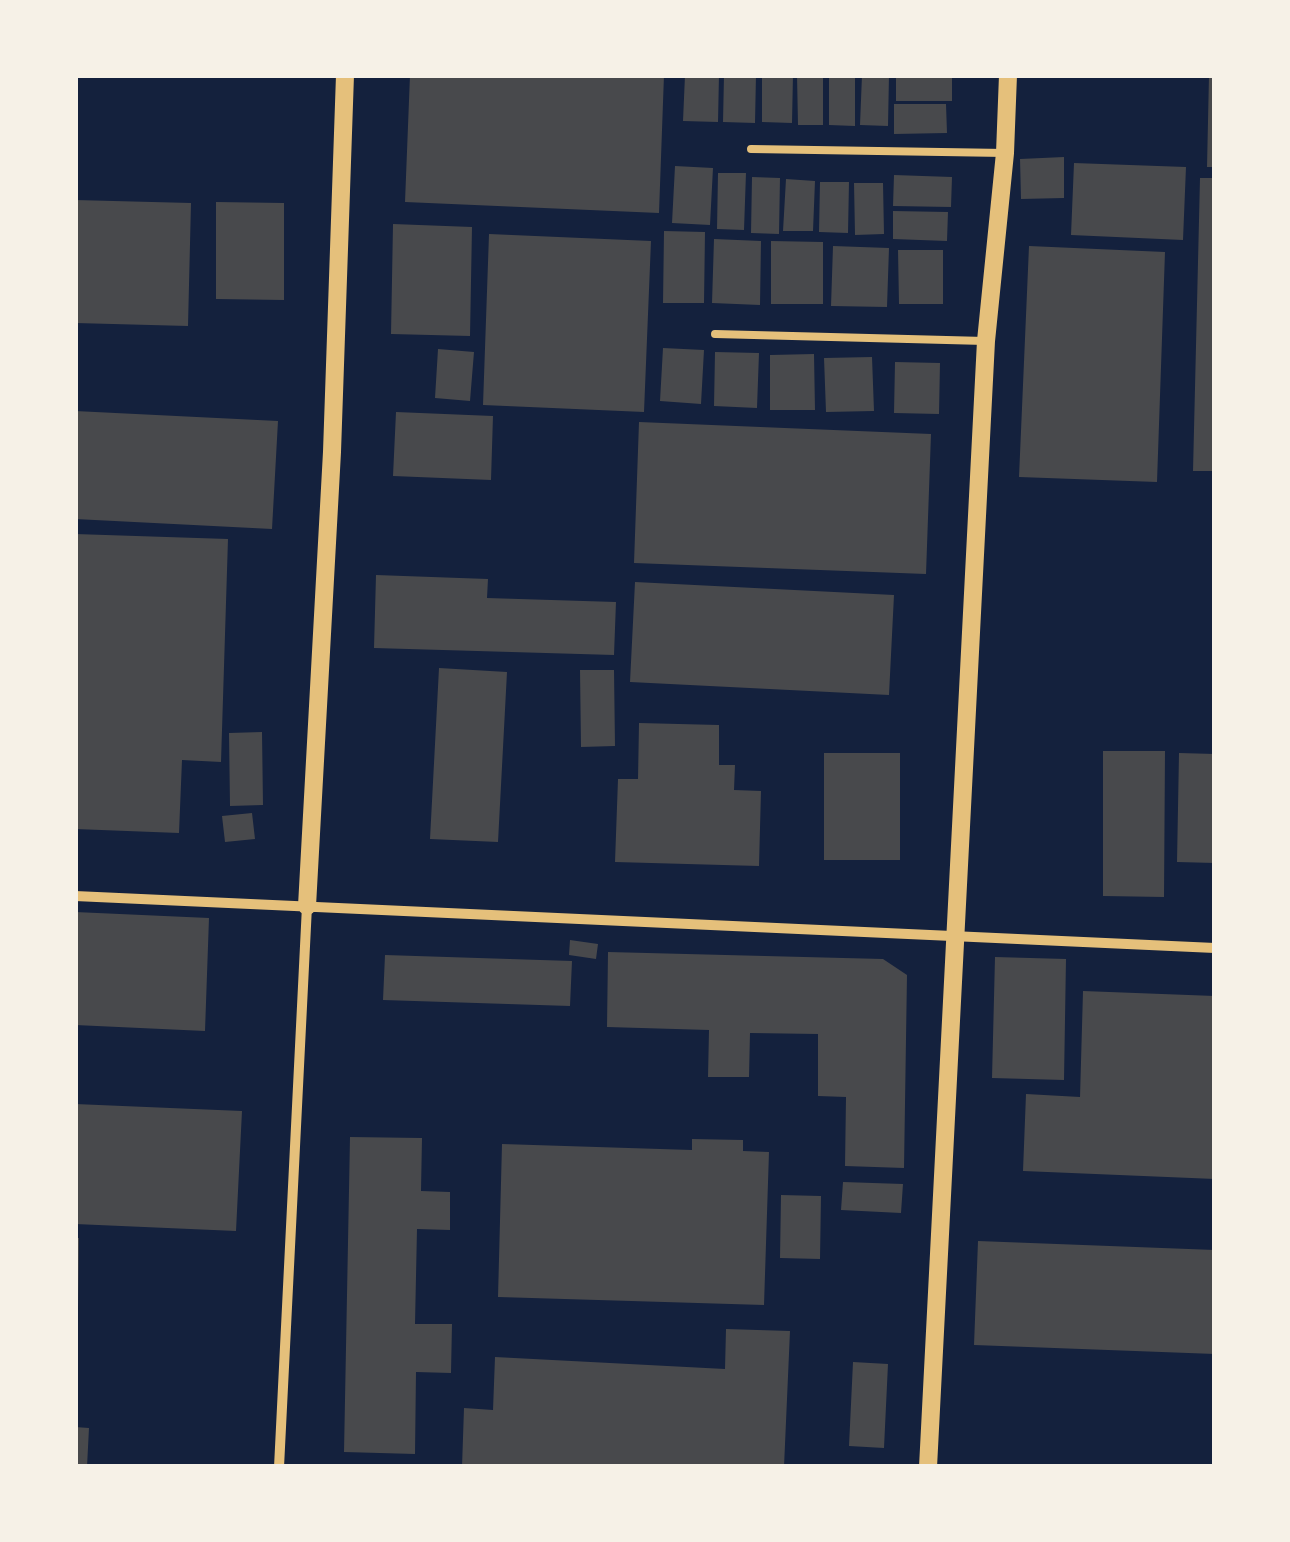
<!DOCTYPE html>
<html>
<head>
<meta charset="utf-8">
<style>
  body { margin:0 }
  #map { position:relative; width:1290px; height:1542px; overflow:hidden; background:#14213d; font-family:Montserrat,sans-serif }
  canvas { display:block }
  .frame { position:absolute; inset:0; border:78px solid #f6f1e7; pointer-events:none }
</style>
</head>
<body>
<div id="map">
<canvas width="1290" height="1542"></canvas>
<div class="frame"></div>
</div>
<script>
const c = document.querySelector('canvas').getContext('2d');
c.lineJoin = 'round';
function fillPath(path, color) { c.fillStyle = color; c.fill(path, 'evenodd'); }
const shape = rows => new Path2D(rows.map(r => 'M' + r).join(''));
function stroke(path, color, width, dash) { c.strokeStyle = color; c.lineWidth = width; c.lineCap = dash ? 'butt' : 'round'; c.setLineDash(dash || []); c.stroke(path); }
fillPath(shape([
  [410,75,664,75,659,213,405,202],
  [685,75,719,75,718,122,683,121],
  [724,75,756,75,755,123,723,122],
  [762,75,793,75,792,123,762,122],
  [797,75,823,75,823,125,798,125],
  [829,75,855,75,855,126,829,125],
  [862,75,889,75,888,126,860,125],
  [896,75,952,75,952,101,896,101],
  [1209,75,1215,75,1215,167,1207,167],
  [894,104,946,104,947,133,894,134],
  [1064,157,1064,198,1021,199,1020,159],
  [1074,163,1186,167,1183,240,1071,235],
  [675,166,713,168,710,225,672,223],
  [718,173,746,173,744,230,717,229],
  [894,175,952,177,951,207,893,206],
  [752,177,780,178,779,234,751,233],
  [1200,178,1215,178,1215,471,1193,471],
  [786,179,815,181,813,231,783,231],
  [820,182,849,182,848,233,819,232],
  [854,183,883,183,884,234,855,235],
  [75,200,191,203,188,326,75,323],
  [216,202,284,203,284,300,216,299],
  [893,211,948,212,947,241,893,239],
  [393,224,472,227,470,336,391,334],
  [664,231,705,232,704,303,663,303],
  [489,234,651,241,644,412,483,405],
  [714,239,761,241,760,305,712,303],
  [771,241,823,242,823,304,771,304],
  [833,246,889,248,887,307,831,306],
  [1029,246,1165,252,1157,482,1019,477],
  [898,250,943,250,943,304,899,304],
  [663,348,704,350,701,404,660,401],
  [438,349,474,352,470,401,435,398],
  [715,352,759,353,757,408,714,406],
  [814,354,815,410,770,410,770,355],
  [872,357,874,411,826,412,824,358],
  [895,362,940,363,939,414,894,413],
  [75,411,278,421,272,529,75,519],
  [396,412,493,416,491,480,393,476],
  [639,422,931,434,926,574,634,563],
  [75,534,228,539,221,762,182,760,179,833,75,829],
  [376,575,488,579,487,598,616,602,614,655,374,648],
  [635,582,894,595,889,695,630,682],
  [439,668,507,672,498,842,430,839],
  [580,670,614,670,615,746,581,747],
  [639,723,719,725,719,765,735,765,734,790,761,791,759,866,615,862,618,779,638,779],
  [262,732,263,805,230,806,229,733],
  [1103,751,1165,751,1164,897,1103,896],
  [824,753,900,753,900,860,824,860],
  [1179,753,1215,754,1215,863,1177,862],
  [252,813,255,839,225,842,222,816],
  [75,912,209,918,205,1031,75,1025],
  [570,940,598,944,596,959,569,955],
  [608,952,883,959,907,975,904,1168,845,1166,846,1097,818,1096,818,1034,750,1033,749,1077,708,1077,709,1030,607,1027],
  [385,955,572,961,570,1006,383,1000],
  [995,957,1066,959,1064,1080,992,1078],
  [1083,991,1215,996,1215,1179,1023,1171,1026,1094,1080,1097],
  [75,1104,242,1111,236,1231,75,1224],
  [350,1137,422,1138,421,1191,450,1192,450,1230,417,1229,415,1324,452,1324,451,1373,416,1372,415,1454,344,1452],
  [692,1139,743,1140,743,1151,769,1152,764,1305,498,1297,502,1144,692,1150],
  [843,1182,903,1184,901,1213,841,1210],
  [781,1195,821,1196,820,1259,780,1258],
  [75,1238,79,1238,78,1309,75,1309],
  [978,1241,1215,1250,1215,1354,974,1345],
  [726,1329,790,1331,784,1467,462,1467,464,1408,493,1410,495,1357,725,1369],
  [853,1362,888,1364,884,1448,849,1446],
  [75,1427,89,1428,87,1467,75,1467]
]), '#48494c');
stroke(shape([
  [751,149,1005,153],
  [715,334,985,341]
]), '#e5c07b', 8);
stroke(shape([
  [75,896,1215,948],
  [279,1467,307,906]
]), '#e5c07b', 10);
stroke(shape([
  [307,906,332,452,345,75],
  [928,1467,986,341,1005,153,1008,75]
]), '#e5c07b', 18);
</script>
</body>
</html>
